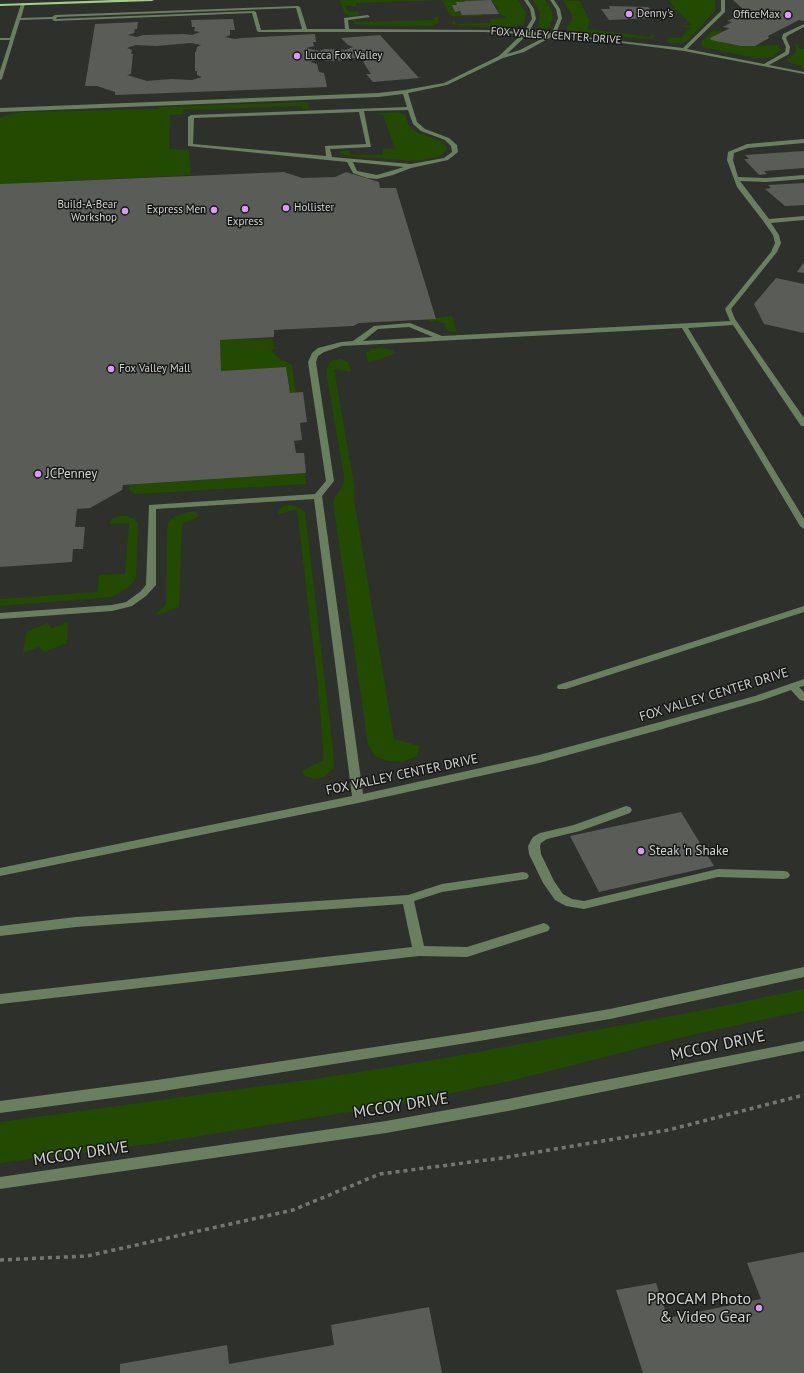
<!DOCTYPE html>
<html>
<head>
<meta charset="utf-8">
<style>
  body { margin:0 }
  canvas { display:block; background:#2d302b }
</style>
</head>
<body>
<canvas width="804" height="1373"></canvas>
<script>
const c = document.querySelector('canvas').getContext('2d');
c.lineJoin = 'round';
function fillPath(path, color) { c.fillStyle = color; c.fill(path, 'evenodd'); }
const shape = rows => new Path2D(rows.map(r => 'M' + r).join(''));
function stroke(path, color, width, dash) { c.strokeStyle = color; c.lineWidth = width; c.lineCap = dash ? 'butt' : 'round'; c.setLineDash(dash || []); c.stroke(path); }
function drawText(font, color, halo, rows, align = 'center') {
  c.font = font + ' "PT Sans",sans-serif'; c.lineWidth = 3; c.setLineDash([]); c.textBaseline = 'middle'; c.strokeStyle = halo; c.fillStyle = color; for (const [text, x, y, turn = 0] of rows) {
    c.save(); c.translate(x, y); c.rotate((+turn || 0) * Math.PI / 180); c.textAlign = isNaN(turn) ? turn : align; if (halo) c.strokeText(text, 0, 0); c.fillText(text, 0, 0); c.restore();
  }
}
fillPath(shape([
  [340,0,483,0,464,1,465,2,456,2,457,5,452,5,455,12,482,14,483,16,452,16,450,15,442,0,356,3,356,6,345,6,348,12,358,11,359,15,350,16,345,14],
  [491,0,518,0,526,12,524,24,510,27,460,26,453,24,452,21,454,20,456,24,491,23,490,19,507,18,505,16,500,15,497,10,498,8],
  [532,0,545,0,549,5,552,11,553,19,548,28,543,29,538,27,540,12],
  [563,0,580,1,590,21,587,29,650,37,652,34,656,35,652,38,643,39,569,31,566,29,572,20,572,15],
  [668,0,715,0,715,11,687,41,683,43,670,43,666,41,670,37,680,38,690,28,680,26,691,25,677,10,668,10,667,9,675,8],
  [434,17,437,17,439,23,432,26,358,25,354,24,353,20,355,19,356,22,435,20],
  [713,30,724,31,710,38,711,40,741,46,779,45,780,50,773,57,756,58,706,48,702,46,701,42],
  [794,44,802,45,798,47,804,49,804,67,788,62,788,59,795,53,796,47],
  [302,102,308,103,309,109,303,109,301,106,183,110,183,114,170,115,169,149,189,150,191,175,0,184,0,118,10,114,22,112,156,109,160,107],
  [398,112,405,115,410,127,416,132,441,141,446,146,447,150,440,156,433,158,416,161,350,156,339,154,341,151,349,150,351,155,383,155,383,149,395,149,383,115,371,114],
  [452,316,457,332,447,331,445,324,436,321,431,322,427,319],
  [272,339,275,349,271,349,273,353,280,359,292,365,296,393,290,393,286,367,221,371,220,340],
  [382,348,391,350,397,353,368,363,366,352,371,349],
  [341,359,348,362,351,372,334,369,354,485,354,499,394,739,420,746,417,756,403,762,388,761,376,757,368,745,333,502,336,495,343,485,344,477,326,371,328,365,333,360],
  [305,473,306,484,136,494,129,490,129,485],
  [289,505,296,506,305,512,333,751,334,768,324,777,314,779,305,776,302,771,324,760,318,687,297,509,278,514,279,510,283,506],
  [187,512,196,512,200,516,182,524,179,607,158,615,157,613,166,604,167,533,168,522,175,516],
  [118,516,127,516,134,519,138,523,136,578,128,588,111,597,0,606,0,599,97,592,99,575,125,574,129,523,109,524,112,519],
  [68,622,67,643,44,652,39,647,23,653,26,632,47,623,52,628],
  [804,989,804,1011,691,1035,514,1080,405,1103,150,1144,0,1163,0,1122,321,1078,445,1058,698,1011]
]), '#224a00');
fillPath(shape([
  [491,0,499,14,462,15,460,11,455,12,452,5,457,5,456,2,465,2,464,1],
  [733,0,804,0,804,21,799,20,768,36,769,38,755,46,741,46,711,40,710,38,730,28,723,27,732,22,727,21,738,16,733,14,744,10],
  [609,6,648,7,657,18,609,20,601,9,610,9],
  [233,19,235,30,230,30,230,35,225,37,235,39,242,38,315,34,316,42,313,42,314,46,306,48,319,51,325,49,345,50,353,47,348,45,341,38,380,35,419,78,373,82,366,74,371,74,363,62,366,60,354,58,349,60,327,61,319,59,310,62,317,64,319,72,324,73,327,87,115,95,115,92,97,86,85,86,95,24,138,22,137,29,135,29,134,33,128,35,137,37,143,35,184,34,192,35,200,32,194,31,195,27,192,27,191,20],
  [190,43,201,45,197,47,196,52,195,52,195,71,197,71,197,75,202,77,192,80,171,79,147,81,127,75,131,74,133,54,131,54,132,50,127,48,136,45,157,46],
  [804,151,804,168,764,171,767,174,759,175,744,159,749,159,745,155],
  [284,172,302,178,335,177,346,172,379,182,380,188,396,188,436,319,359,323,353,326,274,330,274,337,220,340,221,371,286,367,290,393,303,392,307,422,300,423,302,440,294,441,296,453,304,453,306,473,123,485,122,490,90,508,77,509,75,527,85,527,83,549,73,549,72,562,0,567,0,184],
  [804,183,804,205,785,206,765,189,771,188,768,185],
  [804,262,804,273,797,272],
  [776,278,804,284,804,333,764,324,754,304],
  [681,812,714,866,599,892,570,836],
  [804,1252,804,1373,643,1373,616,1290,656,1283,668,1318,761,1299,747,1263],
  [429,1307,442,1373,120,1373,120,1364,227,1345,229,1364,334,1345,331,1325]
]), '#595c57');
stroke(shape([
  [0,1260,87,1256,293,1210,380,1174,502,1158,668,1130,804,1095]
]), '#747672', 3.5, [4, 4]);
fillPath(shape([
  [524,0,528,0,534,9,536,19,529,32,552,33,558,18,556,9,550,0,554,0,560,9,562,18,556,34,683,48,721,11,721,0,725,0,725,12,687,49,764,64,785,52,786,47,782,38,783,34,804,24,804,27,787,36,786,38,790,47,789,54,769,65,804,72,804,74,684,51,575,37,553,36,524,52,503,58,447,85,408,93,417,122,425,129,449,138,457,145,458,152,448,160,411,168,393,175,377,179,367,178,353,173,347,162,188,146,188,117,191,115,407,107,403,94,378,97,0,112,0,108,378,93,405,90,444,83,499,56,522,34,485,32,259,32,257,31,252,13,54,21,52,19,20,20,2,79,0,80,0,71,10,40,0,40,0,38,10,38,21,4,23,3,25,4,21,18,52,17,55,15,298,6,300,7,307,29,345,29,344,18,368,15,370,17,348,20,349,29,485,30,524,32,532,19,530,9,524,0],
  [296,8,302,29,261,30,256,12,254,11,56,19,57,17,296,8],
  [527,35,547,36,520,50,507,54,527,35],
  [408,110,413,124,421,131,445,140,451,146,452,152,444,158,411,164,332,157,330,149,371,147,364,111,408,110],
  [359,112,366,144,325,146,326,156,193,144,194,118,359,112],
  [353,162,404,167,377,175,357,171,353,162],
  [804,139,804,143,748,148,734,153,733,160,738,177,766,178,804,175,804,179,766,182,740,181,769,219,804,216,804,220,771,223,779,235,781,243,777,252,731,309,735,319,804,418,804,426,801,426,733,325,688,328,804,519,804,529,800,526,682,328,342,346,324,352,318,356,316,362,334,481,322,496,363,794,539,755,755,696,804,679,804,686,799,687,804,692,804,701,800,700,791,690,763,700,659,730,539,763,358,803,0,876,0,868,352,796,314,499,156,509,156,585,146,596,132,606,112,611,0,619,0,613,112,605,126,602,140,592,146,585,149,505,315,494,326,481,308,362,312,353,318,348,341,342,353,341,374,326,410,323,442,336,730,321,725,309,771,252,775,243,773,235,764,222,737,187,727,160,728,152,747,144,804,139],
  [409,327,433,337,363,341,378,329,409,327],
  [804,606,804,612,566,689,558,689,557,687,558,685,804,606],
  [626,806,630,807,632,810,630,813,580,831,547,839,541,843,540,846,541,854,554,881,563,894,572,899,584,901,718,869,784,871,788,872,790,875,788,878,784,879,718,877,584,909,566,906,555,900,543,883,529,854,528,846,533,837,540,833,574,825,626,806],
  [523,872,527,873,529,876,527,879,442,892,414,901,424,946,467,947,544,923,548,925,550,928,548,931,467,957,419,956,0,1004,0,994,412,947,403,904,76,927,0,936,0,926,76,917,408,895,442,884,523,872],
  [804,967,804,977,610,1019,467,1043,157,1092,0,1113,0,1101,157,1080,467,1033,610,1009,804,967],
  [804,1041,804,1051,508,1111,386,1133,0,1189,0,1177,386,1121,508,1099,804,1041]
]), '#6a7e60');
fillPath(shape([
  [113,0,154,0,152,1,0,6,0,4,113,0]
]), '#a3cd8e');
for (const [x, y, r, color] of [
  [629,14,4,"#da9af6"],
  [788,15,4,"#da9af6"],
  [297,56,4,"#da9af6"],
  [286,208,4,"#da9af6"],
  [245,209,4,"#da9af6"],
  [214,210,4,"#da9af6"],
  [125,211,4,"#da9af6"],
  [111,369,4,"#da9af6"],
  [38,474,4,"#da9af6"],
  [641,851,4,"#da9af6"],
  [759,1308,4,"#da9af6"]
]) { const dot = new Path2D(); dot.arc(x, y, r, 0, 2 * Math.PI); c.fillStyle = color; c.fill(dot); stroke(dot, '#161715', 1.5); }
drawText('11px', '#d3d5d2', '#161715', [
  ["Denny's",637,14],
  ["OfficeMax",780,15,"right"],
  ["Lucca Fox Valley",305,56],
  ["Build-A-Bear",117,205,"right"],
  ["Workshop",117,218,"right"],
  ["Hollister",294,208],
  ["Express Men",206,210,"right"],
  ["Express",245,222,"center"],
  ["Fox Valley Mall",119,369]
], 'left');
drawText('11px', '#d3d5d2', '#161715', [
  ["FOX VALLEY CENTER DRIVE",556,36,4]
]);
drawText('13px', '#d3d5d2', '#161715', [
  ["JCPenney",46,474],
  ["Steak 'n Shake",649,851]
], 'left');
drawText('13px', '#d3d5d2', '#161715', [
  ["FOX VALLEY CENTER DRIVE",714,695,-17],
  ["FOX VALLEY CENTER DRIVE",402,775,-12]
]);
drawText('16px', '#d3d5d2', '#161715', [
  ["MCCOY DRIVE",718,1046,-12],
  ["MCCOY DRIVE",401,1106,-9],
  ["MCCOY DRIVE",81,1154,-8]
]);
drawText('16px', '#d3d5d2', '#161715', [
  ["PROCAM Photo",751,1299],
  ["& Video Gear",751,1317]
], 'right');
</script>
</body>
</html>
